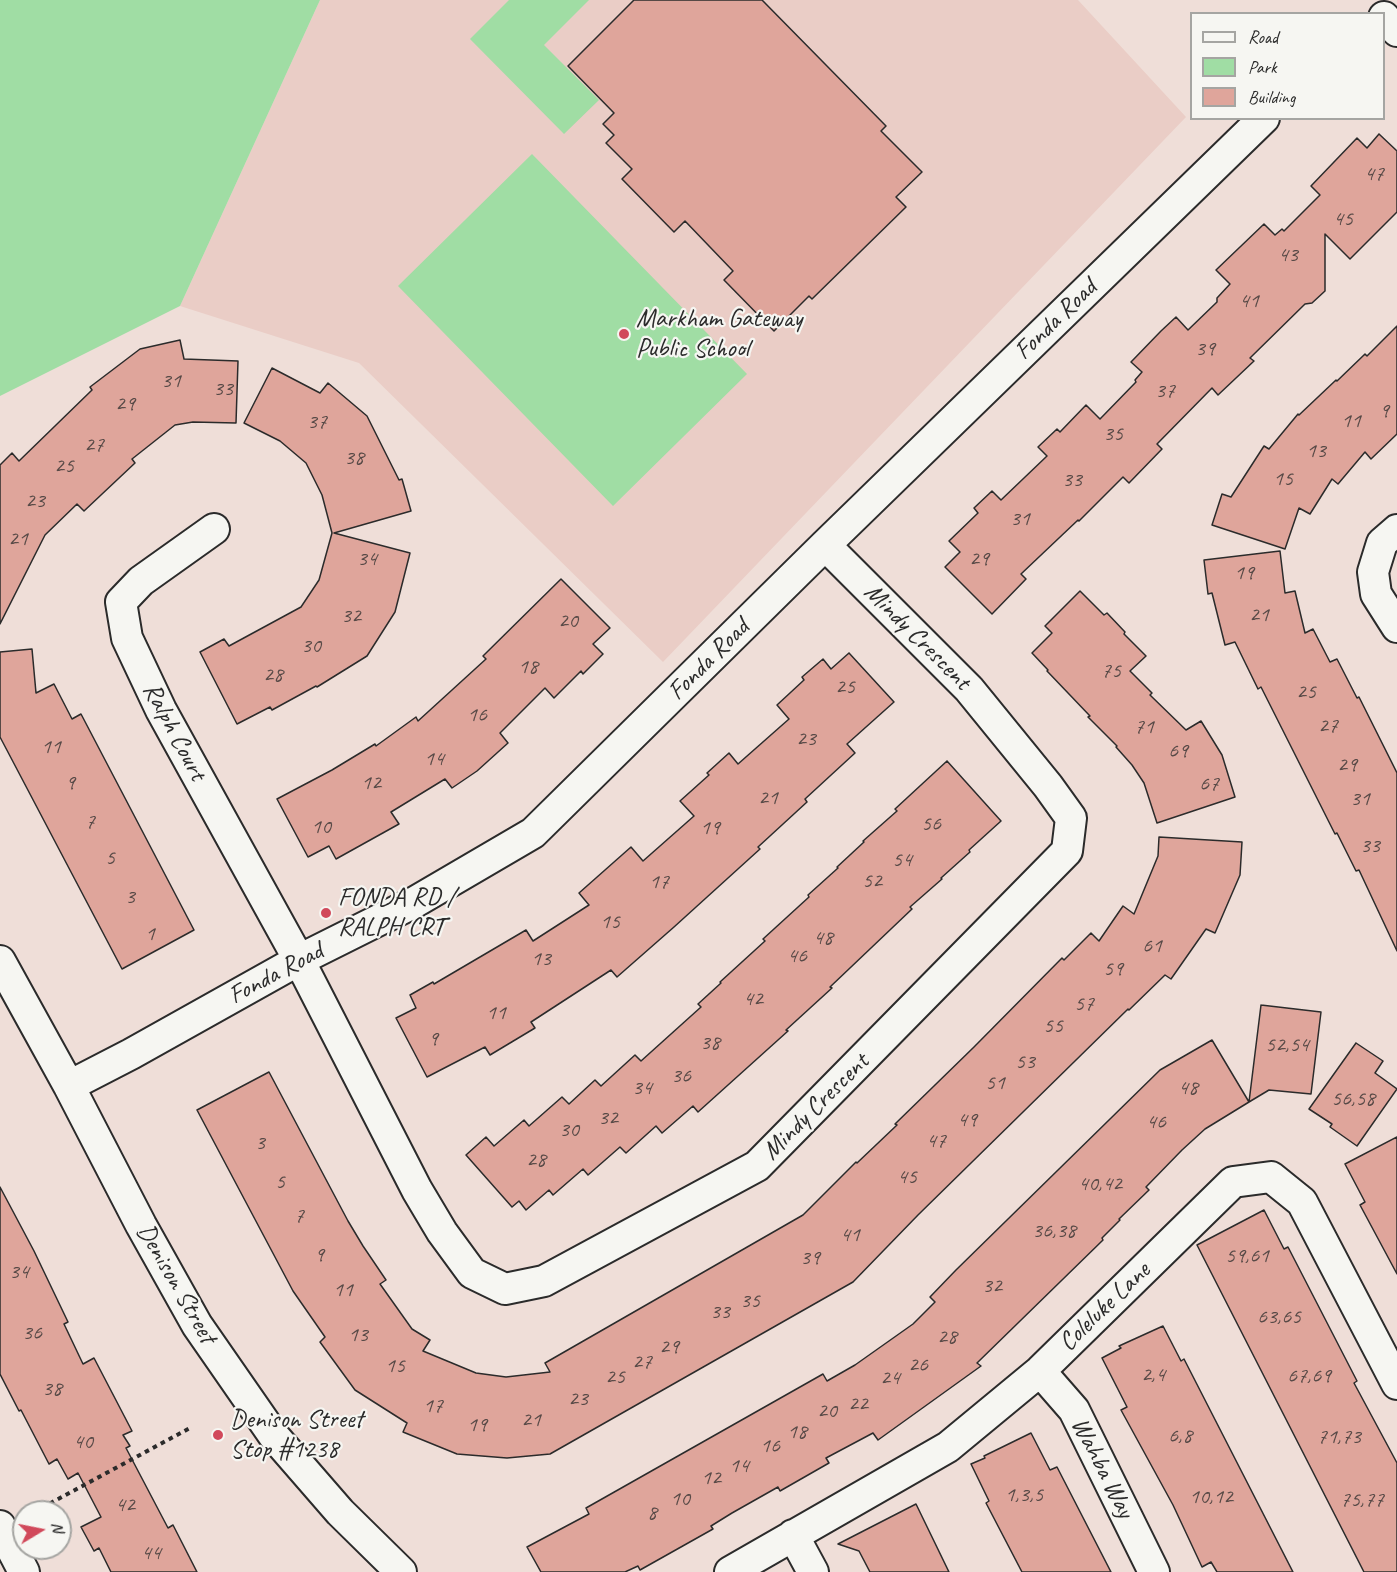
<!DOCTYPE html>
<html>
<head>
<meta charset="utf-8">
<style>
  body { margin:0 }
  #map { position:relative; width:1397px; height:1572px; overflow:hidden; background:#efded8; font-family:Caveat,sans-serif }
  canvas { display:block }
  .legend { position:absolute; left:1190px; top:12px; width:195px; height:108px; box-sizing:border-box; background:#f6f6f2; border:2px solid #a5a5a2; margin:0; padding:8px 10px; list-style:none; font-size:18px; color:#2b2b2b }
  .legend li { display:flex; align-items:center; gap:12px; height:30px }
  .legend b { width:30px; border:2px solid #a5a5a2 }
  .north { position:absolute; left:12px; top:1500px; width:60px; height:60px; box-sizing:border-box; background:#f6f6f2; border:2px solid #a5a5a2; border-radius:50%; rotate:80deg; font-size:16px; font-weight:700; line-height:24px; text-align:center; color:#2b2b2b }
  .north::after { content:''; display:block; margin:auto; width:21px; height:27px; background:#d1495b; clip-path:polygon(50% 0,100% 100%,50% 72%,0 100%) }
</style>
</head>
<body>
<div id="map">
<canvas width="1397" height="1572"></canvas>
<ul class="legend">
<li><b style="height:8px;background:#f6f6f2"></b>Road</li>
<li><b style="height:16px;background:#a0dda4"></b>Park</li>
<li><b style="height:16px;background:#dfa59b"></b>Building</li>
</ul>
<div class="north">N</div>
</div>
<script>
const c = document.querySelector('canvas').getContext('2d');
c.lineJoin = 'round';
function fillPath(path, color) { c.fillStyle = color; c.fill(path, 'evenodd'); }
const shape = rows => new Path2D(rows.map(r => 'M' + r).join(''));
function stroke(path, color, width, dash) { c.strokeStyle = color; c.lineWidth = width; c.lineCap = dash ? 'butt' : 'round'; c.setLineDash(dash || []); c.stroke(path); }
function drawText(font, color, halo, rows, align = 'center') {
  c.font = font + ' Caveat,sans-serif'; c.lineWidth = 4.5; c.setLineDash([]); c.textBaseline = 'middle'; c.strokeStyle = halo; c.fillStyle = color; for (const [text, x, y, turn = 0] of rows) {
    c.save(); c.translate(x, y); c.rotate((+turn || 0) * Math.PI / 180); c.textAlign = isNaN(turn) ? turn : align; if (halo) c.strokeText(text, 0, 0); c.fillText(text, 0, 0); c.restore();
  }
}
fillPath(shape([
  [320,0,1078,0,1186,117,663,662,359,363,180,306]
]), '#eacdc6');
fillPath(shape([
  [0,0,320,0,180,306,0,396],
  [509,0,589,0,544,45,599,100,564,134,470,39],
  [532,154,747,374,613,506,398,286]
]), '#a0dda4');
const building = shape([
  [634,0,762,0,886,126,881,131,922,172,896,197,906,207,812,299,809,296,774,331,724,280,733,271,685,221,674,232,622,179,632,169,606,143,614,135,603,124,614,113,568,66,634,0],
  [1379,134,1397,151,1397,212,1350,259,1325,234,1325,291,1312,303,1305,304,1250,358,1254,361,1218,395,1212,388,1157,444,1162,449,1129,483,1123,477,1079,521,1078,520,1021,574,1026,579,992,614,945,567,960,552,949,541,978,513,974,508,992,491,1001,500,1047,456,1038,447,1057,429,1060,432,1086,405,1100,419,1136,382,1135,380,1142,372,1131,362,1161,331,1176,317,1188,330,1217,302,1217,298,1230,284,1216,270,1264,224,1275,235,1282,229,1284,231,1320,195,1311,186,1357,138,1367,148,1379,134],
  [1397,326,1397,434,1371,459,1365,452,1338,484,1332,479,1310,514,1299,508,1285,549,1212,525,1222,494,1231,497,1264,446,1269,449,1298,414,1299,415,1336,380,1337,381,1365,354,1367,356,1397,326],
  [180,340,184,359,238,361,236,423,193,422,175,425,132,459,135,463,84,511,77,504,45,535,0,624,0,465,12,453,19,461,92,390,90,387,140,349,180,340],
  [272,368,320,393,328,383,367,416,399,480,402,479,411,511,334,533,410,553,395,612,367,656,317,687,316,686,272,710,270,707,237,724,200,652,224,639,229,646,301,607,319,580,332,533,322,495,306,463,280,441,244,423,272,368],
  [1280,551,1285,593,1295,591,1305,633,1313,629,1330,662,1337,659,1357,698,1359,697,1397,773,1397,951,1359,870,1356,871,1337,833,1335,834,1261,687,1258,689,1235,642,1225,645,1212,593,1208,594,1204,560,1280,551],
  [561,579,610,628,593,644,603,654,583,674,581,671,554,698,545,688,500,733,508,743,477,771,452,788,445,779,391,812,399,824,336,859,329,846,308,857,277,799,332,770,375,744,376,746,416,717,418,721,486,659,483,656,561,579],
  [1080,591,1104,615,1107,613,1125,632,1124,634,1146,656,1130,671,1152,693,1150,695,1186,730,1201,721,1222,755,1235,797,1157,823,1144,783,1132,765,1116,747,1117,746,1088,717,1090,716,1047,671,1048,670,1032,653,1052,633,1045,626,1080,591],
  [32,649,36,693,54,684,72,719,81,714,194,930,122,969,0,737,0,652,32,649],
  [849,653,894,702,847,744,855,753,805,799,807,802,758,847,760,849,674,927,617,977,611,970,531,1022,535,1028,490,1055,485,1047,427,1077,396,1018,416,1008,410,995,433,982,434,984,526,930,533,941,589,905,579,893,631,847,643,861,694,816,680,801,709,775,707,773,729,753,738,764,789,719,777,705,804,680,802,677,823,659,831,669,849,653],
  [947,761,1001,821,969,850,970,852,941,878,942,879,910,907,912,909,830,987,832,988,786,1030,788,1031,698,1112,693,1106,662,1133,656,1126,626,1153,620,1147,588,1175,583,1169,553,1195,549,1190,526,1210,519,1201,512,1207,466,1155,486,1137,494,1146,524,1120,529,1126,562,1097,569,1104,595,1080,601,1086,635,1055,641,1061,701,1007,698,1004,721,983,720,982,765,941,763,939,809,897,808,895,838,868,837,867,864,842,863,841,897,811,895,809,947,761],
  [1159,837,1242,842,1240,875,1215,933,1206,929,1171,979,1165,975,1129,1010,1128,1009,918,1215,853,1282,550,1454,507,1458,457,1454,403,1432,407,1423,355,1390,320,1342,325,1337,293,1291,197,1110,269,1072,348,1221,363,1246,386,1280,380,1284,412,1329,430,1340,423,1351,476,1373,506,1377,550,1372,545,1363,803,1215,856,1162,857,1163,897,1125,895,1124,974,1047,1062,958,1064,960,1091,933,1099,941,1123,906,1134,914,1158,856,1159,837],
  [1261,1005,1321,1012,1311,1094,1269,1090,1249,1102,1261,1005],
  [1212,1040,1249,1102,1205,1129,1182,1150,1146,1187,1149,1190,1119,1219,1120,1220,1102,1238,1103,1240,977,1363,981,1366,878,1440,873,1433,826,1458,829,1463,780,1491,778,1487,732,1513,711,1526,713,1529,640,1570,638,1566,625,1572,541,1572,527,1547,589,1514,586,1508,823,1374,827,1381,855,1365,913,1324,935,1302,930,1297,956,1270,1160,1070,1212,1040],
  [1356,1043,1383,1061,1375,1073,1397,1089,1357,1146,1330,1127,1332,1124,1309,1109,1356,1043],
  [1397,1137,1397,1274,1360,1205,1365,1202,1345,1164,1397,1137],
  [0,1187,34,1251,68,1322,64,1324,83,1364,94,1358,132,1431,123,1435,130,1446,126,1448,168,1528,173,1525,197,1572,111,1572,99,1548,94,1551,81,1527,101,1517,78,1473,68,1479,57,1459,49,1464,21,1410,19,1411,0,1374,0,1187],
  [1264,1210,1284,1249,1288,1247,1357,1381,1354,1383,1397,1463,1397,1572,1364,1572,1197,1245,1264,1210],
  [1163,1326,1181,1361,1184,1359,1293,1572,1217,1572,1211,1562,1202,1567,1173,1505,1121,1410,1127,1407,1102,1358,1121,1348,1119,1346,1163,1326],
  [1031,1433,1050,1470,1057,1467,1111,1572,1022,1572,986,1503,989,1501,971,1464,985,1458,984,1456,1031,1433],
  [916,1504,949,1572,870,1572,859,1551,838,1544,916,1504]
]);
fillPath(building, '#dfa59b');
stroke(building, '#2b2b2b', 1.5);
const minor = shape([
  [1384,17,1397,31],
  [214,529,141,581,121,602,127,638,161,710,299,960,417,1190,442,1232,472,1273,505,1289,544,1281,757,1166,1067,851,1071,818,1048,786,969,689,825,545],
  [1397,530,1382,543,1373,572,1376,594,1397,627],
  [0,961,69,1086,141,1225,197,1325,274,1436,340,1512,401,1572],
  [69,1086,131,1054,299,960,415,902,533,833,825,545,1264,118],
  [1040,1371,1074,1410,1154,1572],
  [0,1526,24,1572],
  [793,1535,813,1572],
  [730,1572,948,1447,1040,1371,1233,1182,1271,1177,1302,1202,1397,1384]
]);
stroke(minor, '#2b2b2b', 34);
stroke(shape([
  [34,1512,190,1428]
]), '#2b2b2b', 4, [4.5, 4.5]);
stroke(minor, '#f6f6f2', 30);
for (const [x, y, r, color] of [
  [624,334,6,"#d1495b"],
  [326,913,6,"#d1495b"],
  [218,1435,6,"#d1495b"]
]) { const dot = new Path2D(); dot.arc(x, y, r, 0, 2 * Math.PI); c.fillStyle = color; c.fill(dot); stroke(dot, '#f6f6f2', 2); }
drawText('22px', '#584a47', null, [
  ["47",1374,174],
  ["45",1343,219],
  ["43",1288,255],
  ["41",1249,301],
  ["39",1205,349],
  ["31",171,381],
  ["33",223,389],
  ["37",1165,391],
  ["29",125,404],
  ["9",1384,411],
  ["11",1351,421],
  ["37",317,422],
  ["35",1113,434],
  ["27",94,445],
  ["13",1316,451],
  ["38",354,458],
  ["25",64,466],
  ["15",1283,479],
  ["33",1072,480],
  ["23",35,501],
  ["31",1020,519],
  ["21",18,539],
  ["34",367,559],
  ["29",979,559],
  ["19",1244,573],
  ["21",1259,615],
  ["32",351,616],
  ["20",568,621],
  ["30",311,646],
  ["18",528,667],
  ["75",1111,671],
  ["28",273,675],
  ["25",845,687],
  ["25",1306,692],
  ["16",477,715],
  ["27",1328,726],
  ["71",1144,727],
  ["23",806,739],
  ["11",51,747],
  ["69",1178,751],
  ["14",434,759],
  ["29",1347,765],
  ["9",70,783],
  ["12",371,783],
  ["67",1209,784],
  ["21",768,798],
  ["31",1360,799],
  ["7",90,822],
  ["56",931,824],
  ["10",321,827],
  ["19",710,828],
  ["33",1370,846],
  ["5",110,858],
  ["54",902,860],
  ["52",872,881],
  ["17",659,882],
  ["3",130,897],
  ["15",610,922],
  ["1",150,934],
  ["48",823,938],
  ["61",1152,946],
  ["46",797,956],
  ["13",541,959],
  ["59",1113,969],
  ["42",753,999],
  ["57",1084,1004],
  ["11",496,1013],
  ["55",1053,1026],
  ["9",433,1039],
  ["38",710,1043],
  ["52,54",1287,1045],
  ["53",1025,1062],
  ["36",681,1076],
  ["51",995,1083],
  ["34",642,1088],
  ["48",1188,1088],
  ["56,58",1353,1099],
  ["32",608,1118],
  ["49",967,1120],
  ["46",1156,1122],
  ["30",569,1130],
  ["47",936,1141],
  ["3",260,1143],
  ["28",536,1160],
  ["45",907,1177],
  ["5",280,1182],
  ["40,42",1100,1184],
  ["7",299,1216],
  ["36,38",1054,1231],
  ["41",850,1235],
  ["9",319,1255],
  ["59,61",1247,1256],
  ["39",810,1258],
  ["34",19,1272],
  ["32",992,1286],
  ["11",343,1290],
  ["35",750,1301],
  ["33",720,1312],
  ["63,65",1279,1317],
  ["36",32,1333],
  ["13",358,1335],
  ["28",947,1337],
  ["29",669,1347],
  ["27",642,1362],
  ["26",918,1365],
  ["15",395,1366],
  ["2,4",1153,1375],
  ["67,69",1309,1376],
  ["25",615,1377],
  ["24",890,1378],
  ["38",52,1389],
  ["23",578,1399],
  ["22",858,1404],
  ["17",433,1406],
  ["20",827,1411],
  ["21",531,1420],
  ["19",477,1425],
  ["18",797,1432],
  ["6,8",1180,1436],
  ["71,73",1339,1437],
  ["40",83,1442],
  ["16",770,1446],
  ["14",739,1466],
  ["12",711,1478],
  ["1,3,5",1024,1495],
  ["10,12",1211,1497],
  ["10",680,1499],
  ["75,77",1362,1500],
  ["42",125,1505],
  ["8",652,1513],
  ["44",151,1553]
]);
drawText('26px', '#2b2b2b', '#f6f6f2', [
  ["Markham Gateway",636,319],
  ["Public School",636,349],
  ["FONDA RD /",338,898],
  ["RALPH CRT",338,928],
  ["Denison Street",230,1420],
  ["Stop #1238",230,1450]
], 'left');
drawText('26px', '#2b2b2b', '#f6f6f2', [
  ["Fonda Road",1056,320,-44],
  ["Mindy Crescent",917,637,45],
  ["Fonda Road",709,660,-45],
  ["Ralph Court",174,732,62],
  ["Fonda Road",276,974,-28],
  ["Mindy Crescent",816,1107,-45],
  ["Denison Street",176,1284,60],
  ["Coleluke Lane",1105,1307,-44],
  ["Wahba Way",1102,1468,63]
]);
</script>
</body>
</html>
